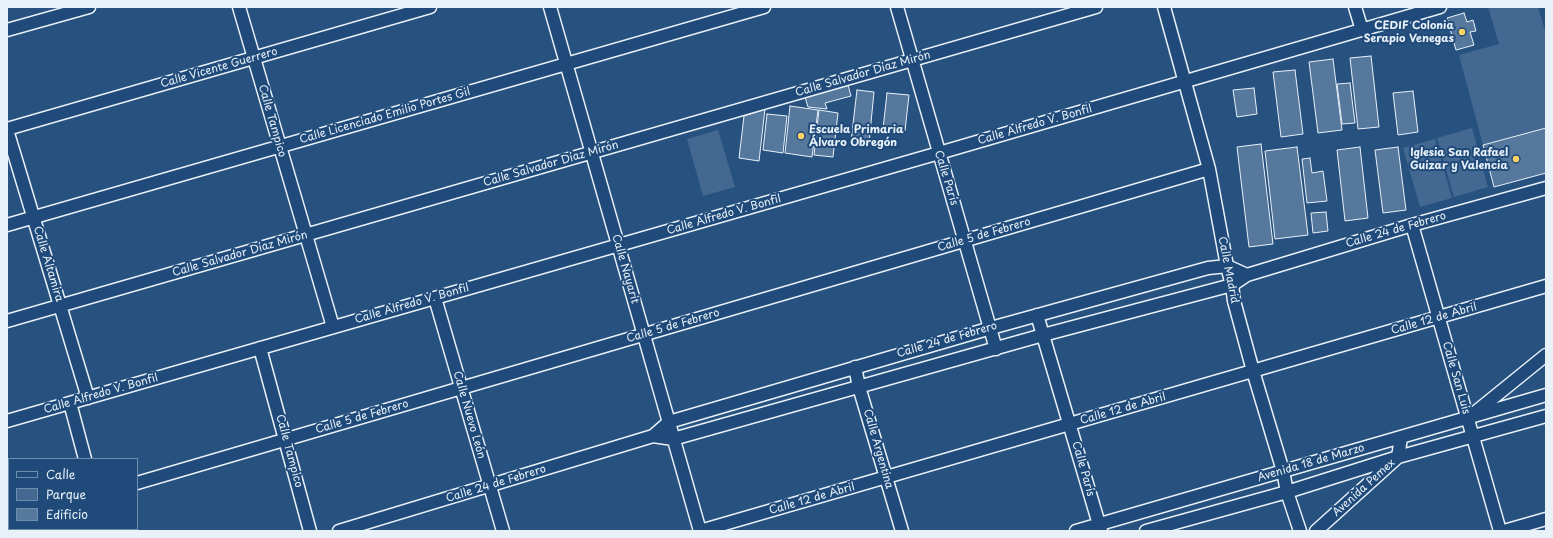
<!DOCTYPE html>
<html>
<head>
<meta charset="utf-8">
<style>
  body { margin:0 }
  #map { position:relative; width:1553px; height:538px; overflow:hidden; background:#27517f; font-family:"Playpen Sans",sans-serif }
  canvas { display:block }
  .frame { position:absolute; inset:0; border:8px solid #e8f1f8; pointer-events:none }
  .legend { position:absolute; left:8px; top:458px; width:130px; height:72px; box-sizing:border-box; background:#1f4a7a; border:1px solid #6f8dac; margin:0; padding:5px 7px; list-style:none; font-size:12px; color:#e8f1f8 }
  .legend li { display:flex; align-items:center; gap:8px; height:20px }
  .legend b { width:20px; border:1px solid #6f8dac }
</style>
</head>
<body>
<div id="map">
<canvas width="1553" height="538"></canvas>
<div class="frame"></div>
<ul class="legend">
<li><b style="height:5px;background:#1f4a7a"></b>Calle</li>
<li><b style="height:11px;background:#436891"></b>Parque</li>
<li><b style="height:11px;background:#57789d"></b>Edificio</li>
</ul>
</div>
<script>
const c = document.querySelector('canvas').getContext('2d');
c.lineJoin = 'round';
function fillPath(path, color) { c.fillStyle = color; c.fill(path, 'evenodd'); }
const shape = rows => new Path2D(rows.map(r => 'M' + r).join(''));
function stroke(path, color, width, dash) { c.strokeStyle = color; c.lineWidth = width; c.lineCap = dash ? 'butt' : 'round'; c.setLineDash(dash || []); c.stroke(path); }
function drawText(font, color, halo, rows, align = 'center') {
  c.font = font + ' "Playpen Sans",sans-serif'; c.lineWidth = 4; c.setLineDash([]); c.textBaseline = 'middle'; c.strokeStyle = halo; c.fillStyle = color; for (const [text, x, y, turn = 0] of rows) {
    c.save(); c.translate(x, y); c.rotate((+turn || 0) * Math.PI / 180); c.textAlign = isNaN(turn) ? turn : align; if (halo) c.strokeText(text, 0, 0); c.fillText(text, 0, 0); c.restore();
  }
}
fillPath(shape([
  [1488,7,1538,7,1546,34,1546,128,1483,145,1459,55,1499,44],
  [1472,128,1488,187,1454,197,1437,138],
  [718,130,735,187,703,196,687,139],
  [1435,139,1452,198,1420,207,1403,148]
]), '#436891');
const building = shape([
  [1464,13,1467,22,1473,20,1476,31,1470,32,1474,45,1456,50,1447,18,1464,13],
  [1371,56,1379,127,1358,129,1350,58,1371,56],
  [1333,59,1342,130,1318,133,1309,62,1333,59],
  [1295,70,1303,134,1281,137,1273,72,1295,70],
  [1350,83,1355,123,1342,124,1337,84,1350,83],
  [848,85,851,96,825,103,827,109,808,107,805,97,848,85],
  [1254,88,1257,114,1237,117,1233,90,1254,88],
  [857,90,874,92,869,143,851,141,857,90],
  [1413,91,1418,132,1398,135,1393,93,1413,91],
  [887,93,909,95,905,131,883,129,887,93],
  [790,106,818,110,812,157,785,153,790,106],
  [765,109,759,161,739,158,744,116,765,109],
  [819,110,838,113,833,157,814,155,819,110],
  [767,114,787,116,783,153,763,150,767,114],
  [1546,128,1546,173,1494,187,1483,145,1546,128],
  [1261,144,1273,244,1249,247,1237,147,1261,144],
  [1297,147,1308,235,1275,239,1265,151,1297,147],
  [1360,147,1368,218,1345,221,1337,150,1360,147],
  [1398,147,1406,210,1383,213,1375,150,1398,147],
  [1310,158,1312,173,1323,171,1327,201,1307,203,1302,159,1310,158],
  [1326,212,1328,231,1313,233,1311,213,1326,212]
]);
fillPath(building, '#57789d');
stroke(building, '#e8f1f8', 1);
const minor = shape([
  [239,7,333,327],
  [550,7,700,531],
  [897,7,996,349],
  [1164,7,1209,169,1227,266,1232,285,1234,301,1253,371,1283,471,1287,492,1300,531],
  [1355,7,1362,30],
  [7,30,89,7],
  [7,129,430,7],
  [7,130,88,398],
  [7,225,764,7],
  [1412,225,1500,531],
  [435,298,503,531],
  [1037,315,1101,531],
  [7,321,1096,7],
  [260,348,310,531],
  [855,367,859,387,902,531],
  [70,403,85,459],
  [1472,415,1546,355],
  [7,421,939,153,1440,7],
  [653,436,673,439,1043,335,1232,285,1247,275,1412,225,1546,188],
  [137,483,1209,169],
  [7,521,9,520],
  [105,529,106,531],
  [339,531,653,436,669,422,991,328,1208,268,1227,266,1247,275],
  [700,531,1546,286],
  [1076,531,1546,395],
  [1146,531,1287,492,1398,457,1546,416],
  [1316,531,1398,457,1401,438],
  [1504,531,1546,519]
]);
stroke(minor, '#e8f1f8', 15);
stroke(minor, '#1f4a7a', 12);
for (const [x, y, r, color] of [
  [1462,32,4,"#ffd166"],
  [801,136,4,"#ffd166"],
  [1516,159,4,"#ffd166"]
]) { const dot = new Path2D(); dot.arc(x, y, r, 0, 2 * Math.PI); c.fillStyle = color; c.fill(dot); stroke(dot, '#1f4a7a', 1.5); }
drawText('bold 11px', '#e8f1f8', '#1f4a7a', [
  ["CEDIF Colonia",1454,26],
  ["Serapio Venegas",1454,39],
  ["Escuela Primaria",809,130,"left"],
  ["Álvaro Obregón",809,143,"left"],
  ["Iglesia San Rafael",1508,153],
  ["Guizar y Valencia",1508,166]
], 'right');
drawText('11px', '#e8f1f8', '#1f4a7a', [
  ["Calle Vicente Guerrero",219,68,-16],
  ["Calle Salvador Díaz Mirón",863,74,-16],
  ["Calle Licenciado Emilio Portes Gil",385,116,-16],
  ["Calle Tampico",272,121,74],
  ["Calle Alfredo V. Bonfil",1035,125,-16],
  ["Calle Salvador Díaz Mirón",551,164,-16],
  ["Calle París",946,178,73],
  ["Calle Alfredo V. Bonfil",724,215,-16],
  ["Calle 24 de Febrero",1396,230,-16],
  ["Calle 5 de Febrero",984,235,-16],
  ["Calle Salvador Díaz Mirón",240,254,-16],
  ["Calle Altamira",48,264,73],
  ["Calle Nayarit",625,269,74],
  ["Calle Madrid",1228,270,79],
  ["Calle Alfredo V. Bonfil",412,304,-16],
  ["Calle 12 de Abril",1434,319,-16],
  ["Calle 5 de Febrero",673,326,-16],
  ["Calle 24 de Febrero",947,340,-16],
  ["Calle San Luis",1456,378,74],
  ["Calle Alfredo V. Bonfil",101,394,-16],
  ["Calle 12 de Abril",1123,409,-16],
  ["Calle Nuevo León",469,415,74],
  ["Calle 5 de Febrero",362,417,-16],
  ["Calle Argentina",878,449,74],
  ["Calle Tampico",289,451,75],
  ["Avenida 18 de Marzo",1311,463,-16],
  ["Calle París",1083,469,74],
  ["Calle 24 de Febrero",496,484,-17],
  ["Avenida Pemex",1364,488,-42],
  ["Calle 12 de Abril",812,499,-16]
]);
</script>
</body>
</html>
